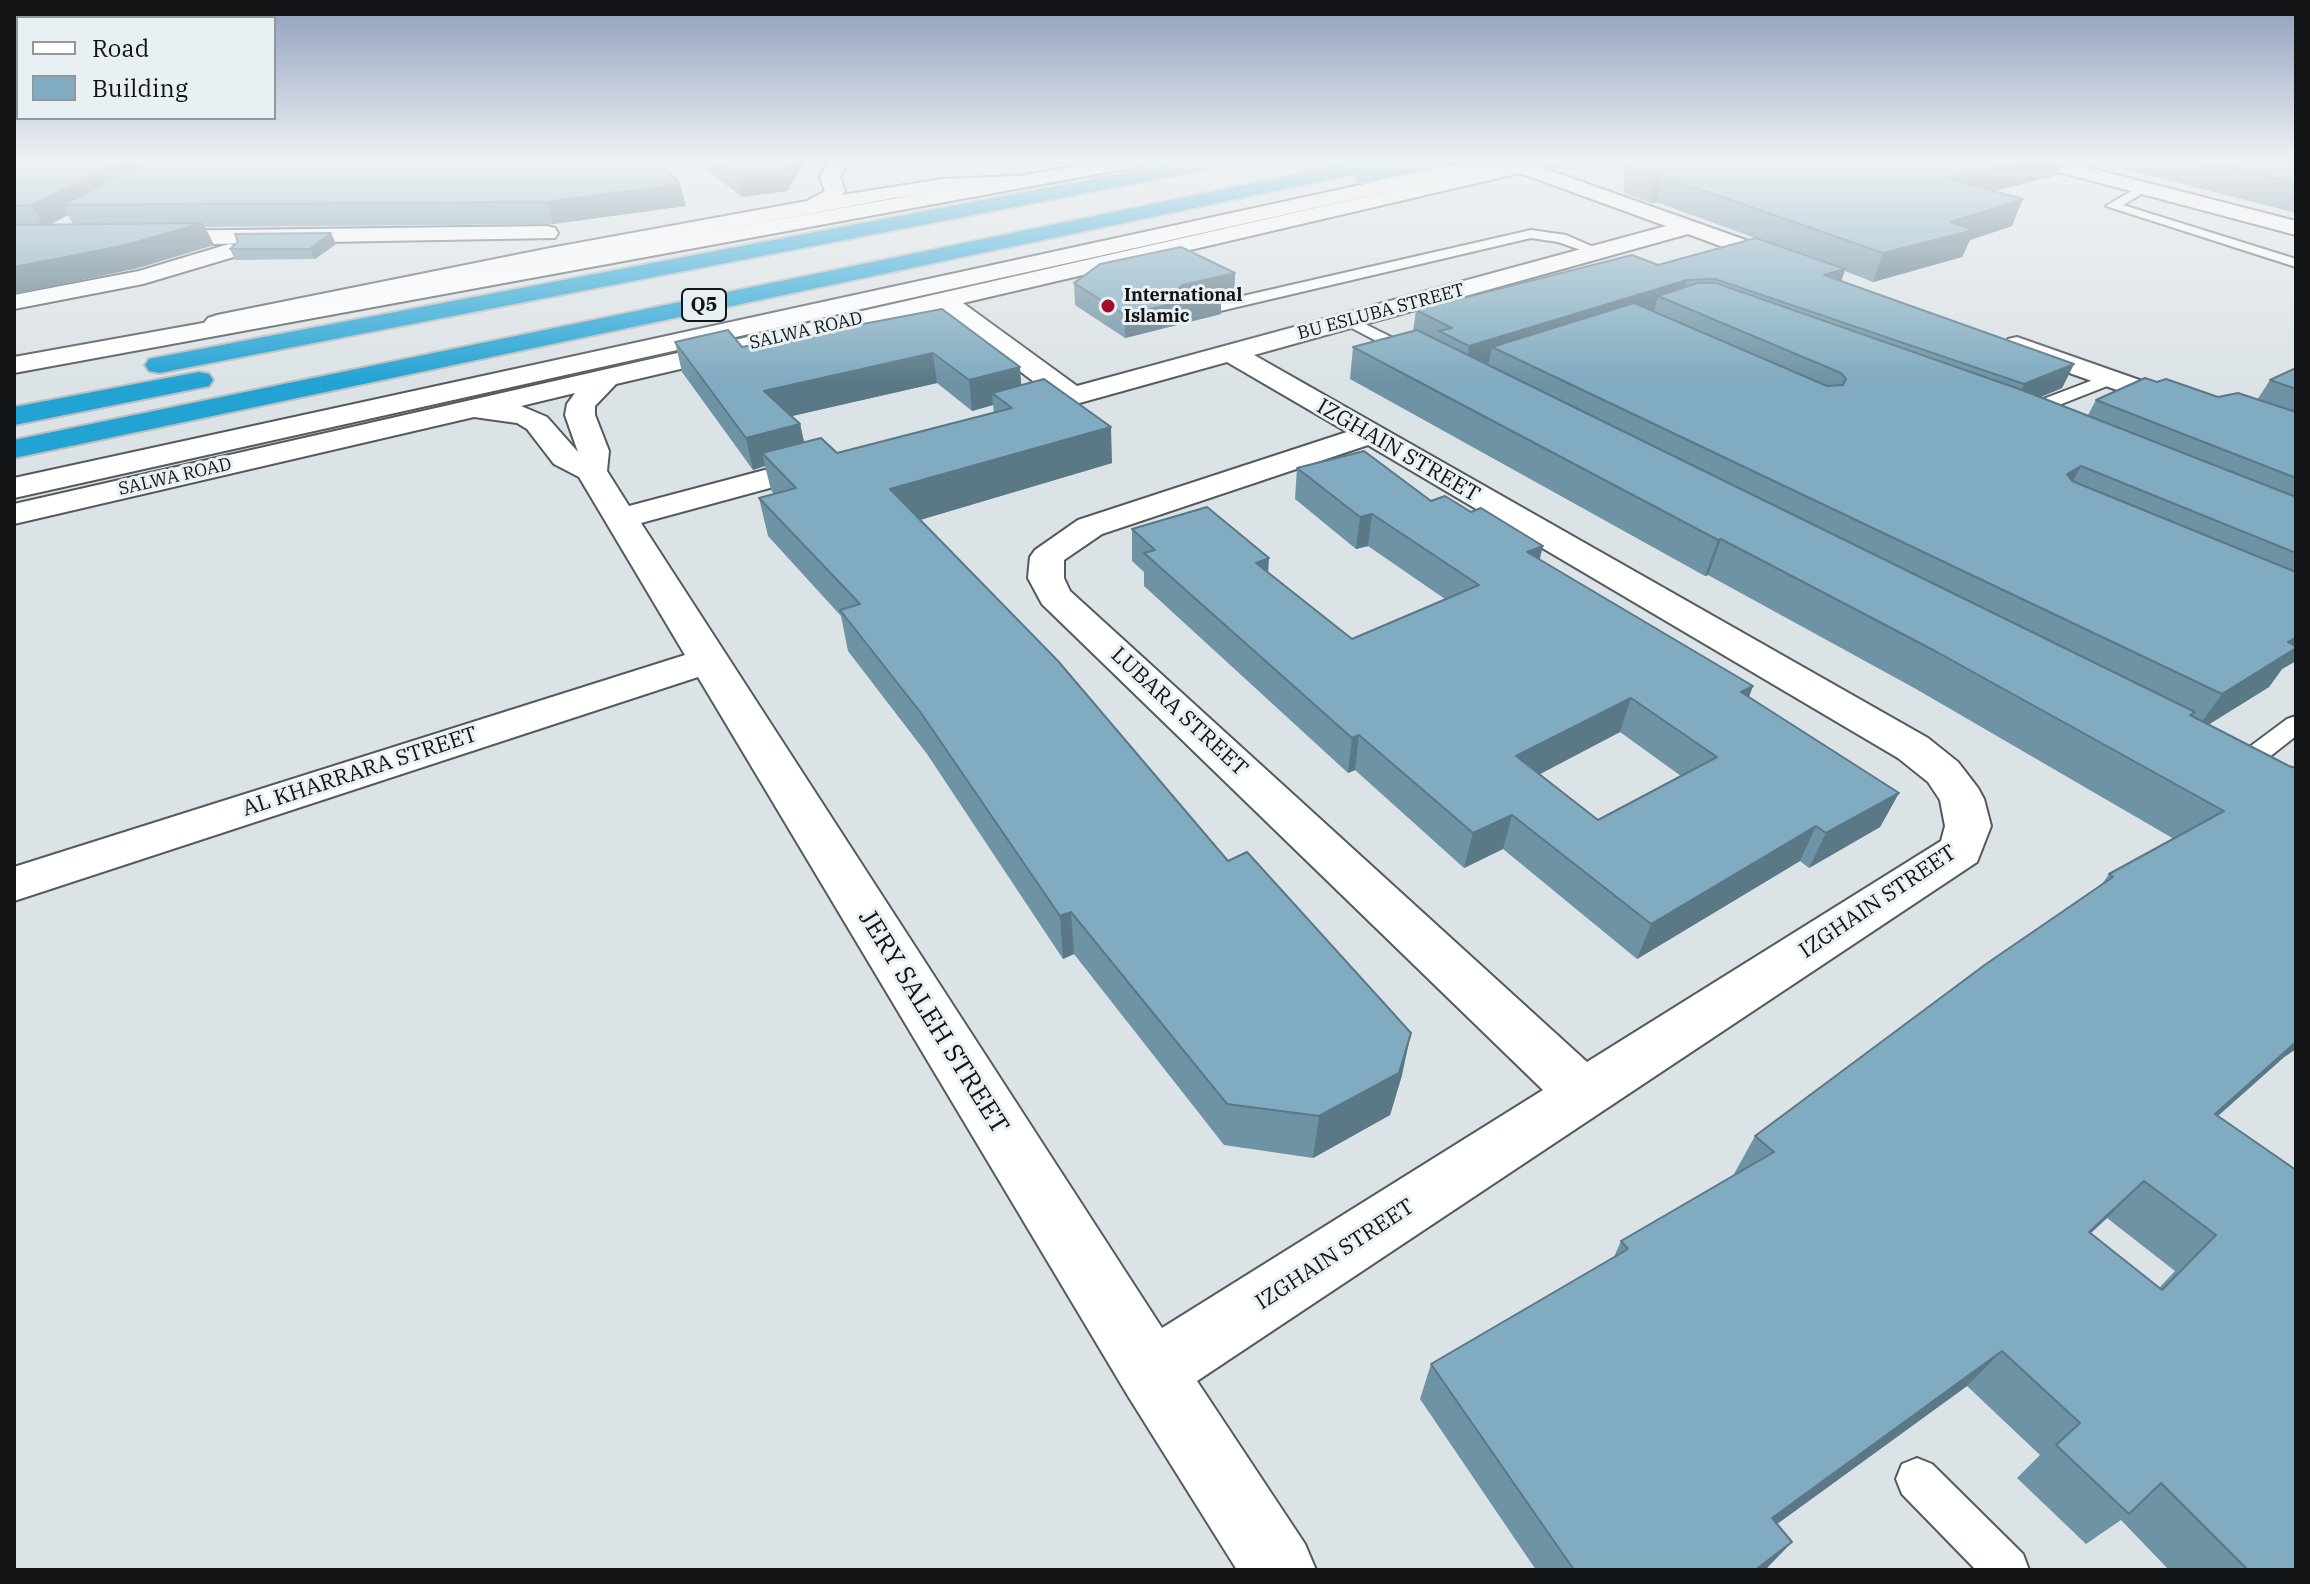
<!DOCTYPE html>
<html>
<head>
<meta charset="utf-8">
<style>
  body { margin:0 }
  #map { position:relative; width:2310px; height:1584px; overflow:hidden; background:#dce3e6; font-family:"IBM Plex Serif",serif }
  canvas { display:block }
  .frame { position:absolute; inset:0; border:16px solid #121415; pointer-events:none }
  .legend { position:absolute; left:16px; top:16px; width:260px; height:104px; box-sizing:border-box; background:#e9f0f4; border:2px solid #93989b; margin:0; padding:10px 14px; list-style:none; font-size:24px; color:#121415 }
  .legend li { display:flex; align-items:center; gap:16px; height:40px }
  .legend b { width:40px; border:2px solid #93989b }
</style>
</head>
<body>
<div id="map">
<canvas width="2310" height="1584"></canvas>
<div class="frame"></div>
<ul class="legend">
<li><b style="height:10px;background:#fff"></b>Road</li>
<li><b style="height:22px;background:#80abc0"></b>Building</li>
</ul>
</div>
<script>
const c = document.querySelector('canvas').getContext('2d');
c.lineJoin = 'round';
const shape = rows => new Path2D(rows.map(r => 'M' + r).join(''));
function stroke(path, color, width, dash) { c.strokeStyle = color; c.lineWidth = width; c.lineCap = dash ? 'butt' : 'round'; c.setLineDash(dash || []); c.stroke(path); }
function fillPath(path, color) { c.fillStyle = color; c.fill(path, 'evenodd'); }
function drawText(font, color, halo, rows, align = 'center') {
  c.font = font + ' "IBM Plex Serif",serif'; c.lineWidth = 6; c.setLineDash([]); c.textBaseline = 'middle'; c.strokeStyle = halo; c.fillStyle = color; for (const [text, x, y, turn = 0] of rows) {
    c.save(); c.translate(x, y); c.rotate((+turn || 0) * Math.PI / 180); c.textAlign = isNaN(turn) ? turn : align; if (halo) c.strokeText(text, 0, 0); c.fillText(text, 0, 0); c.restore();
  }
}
const service = shape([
  [2140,186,2150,189,2123,205,2296,259,2296,267,2106,206,2140,186],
  [1531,230,1566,235,1605,252,1598,256,1558,242,1531,238,1186,319,1178,314,1186,309,1531,230],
  [1349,316,1421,352,1423,355,1415,360,1409,358,1344,324,1344,318,1349,316],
  [2109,374,2117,379,2115,383,2026,418,2014,418,2011,414,2014,410,2109,374],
  [2296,716,2296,736,2263,762,2226,766,2217,764,2213,758,2217,752,2248,748,2287,719,2296,716],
  [1917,1458,1932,1464,2023,1554,2029,1570,1976,1570,1902,1494,1896,1479,1902,1464,1917,1458]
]);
const minor = shape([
  [829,160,849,160,840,177,845,191,842,195,942,179,1018,176,1028,182,1018,188,942,191,894,198,550,262,217,331,208,328,204,323,208,318,217,315,550,248,807,201,825,191,820,177,829,160],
  [1526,160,1562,160,1559,164,1543,168,1799,259,1803,264,1799,269,1783,269,1688,234,1254,355,1928,738,1958,762,1978,788,1984,799,1991,826,1977,862,1197,1381,1305,1544,1316,1570,1237,1570,1128,1396,698,677,14,901,14,867,685,655,579,477,554,464,527,429,517,423,474,417,14,524,14,504,1526,160],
  [1520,173,1666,226,1077,386,963,303,1520,173],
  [938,309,1050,394,1002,407,997,413,1002,419,1012,422,1022,419,1227,362,1347,432,1078,520,1035,550,1030,557,1028,578,1042,604,1543,1090,1162,1328,641,523,836,470,841,463,836,456,825,454,629,506,607,471,609,451,595,415,595,406,616,384,938,309],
  [575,393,567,404,565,415,578,452,547,417,521,406,575,393],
  [1368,445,1898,758,1928,782,1940,800,1945,826,1941,841,1587,1062,1070,591,1064,578,1064,560,1102,534,1368,445],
  [2026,160,2059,160,2296,221,2296,235,2029,164,2026,160],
  [547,226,555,228,558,233,555,238,152,245,141,238,152,231,547,226],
  [229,244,237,246,240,251,237,256,143,284,14,309,14,295,139,271,229,244],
  [2017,337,2296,435,2296,454,2008,351,2004,345,2008,339,2017,337]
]);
const secondary = shape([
  [1109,160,1151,160,1141,166,14,373,14,357,1109,160],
  [1475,160,1512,160,1502,166,14,498,14,478,1475,160]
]);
const motorway = shape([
  [1194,160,1235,160,1225,166,159,373,149,371,145,365,149,359,159,357,1194,160],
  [1365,160,1403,160,1401,163,1447,160,1444,164,1366,183,1359,181,1356,177,1359,173,14,458,14,440,1365,160],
  [199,372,209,374,213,380,209,386,14,425,14,407,199,372]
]);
stroke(service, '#545a5d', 4);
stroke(minor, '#545a5d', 4);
stroke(secondary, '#545a5d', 4);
stroke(motorway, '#bdbdbd', 4);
fillPath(service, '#fff');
fillPath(minor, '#fff');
fillPath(secondary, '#fff');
fillPath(motorway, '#23a3d4');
fillPath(shape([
  [14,160,680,184,686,206,553,224,205,227,214,245,138,268,14,294],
  [68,215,73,224,51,224],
  [694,160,806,160,787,191,742,197],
  [1625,160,2065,160,2058,175,1993,191,2012,226,1970,240,1962,257,1873,282,1845,271,1841,281,2074,364,2062,388,2041,397,2088,415,2096,400,2157,382,2218,397,2257,400,2270,380,2296,368,2296,661,2282,669,2269,687,2209,724,2283,1058,2218,1116,2296,1570,2169,1570,2121,1520,2086,1544,2017,1478,2040,1455,1967,1386,1777,1524,1792,1542,1765,1570,1536,1570,1420,1399,1431,1364,1614,1257,1621,1241,1735,1175,1734,1174,1755,1136,2102,884,2109,874,2174,839,1916,689,1708,575,1705,576,1350,379,1353,347,1413,331,1416,310,1658,265,1755,238,1656,202,1651,203,1624,193],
  [2107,1218,2175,1271,2159,1288,2091,1233],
  [2071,160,2296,160,2296,213,2104,164,2095,166],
  [336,244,315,259,235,260,230,249],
  [1235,273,1234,295,1221,298,1221,314,1125,338,1075,305,1074,283],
  [942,309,1021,385,1112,463,920,520,1402,1075,1390,1115,1313,1158,1224,1145,1074,954,1063,959,927,754,848,651,841,616,768,536,759,498,774,494,771,490,765,466,753,470,682,372,675,342,742,347],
  [937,383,972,411,993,405,994,413,837,453,804,442,800,424,792,416],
  [1297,468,1431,501,1540,560,1753,686,1749,697,1899,793,1880,827,1809,868,1800,861,1637,959,1503,849,1464,868,1355,770,1348,773,1144,586,1144,572,1132,561,1132,529,1268,572,1352,639,1445,599,1368,546,1356,549,1295,499],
  [1620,732,1681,776,1598,820,1539,774]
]), '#6e93a5');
fillPath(shape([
  [123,160,174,160,63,205,68,215,44,228,32,205],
  [789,160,806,160,787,191,742,197,737,176],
  [2028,160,2065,160,2058,175,1938,205,1948,179],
  [2097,160,2106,160,2104,164,2095,166],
  [1662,176,1656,202,1651,203,1657,177],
  [680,184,686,206,553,224,546,202],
  [2023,199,2012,226,1970,240,1962,257,1873,282,1883,253,1950,222],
  [203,223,214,245,138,268,14,294,14,267],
  [331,233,336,244,315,259,310,249],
  [1845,269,1838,291,1824,275],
  [1235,273,1234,295,1221,298,1221,314,1125,338,1125,315,1183,285],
  [1687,280,1681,302,1658,296,1654,311,1492,347,1489,362,1465,370,1469,346],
  [933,353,937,383,770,421,764,391],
  [2074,364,2062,388,2012,409,2024,384],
  [1020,367,1022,397,992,393,993,405,972,411,969,380],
  [800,424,807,455,762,453,765,466,753,470,746,438],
  [1111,427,1112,463,896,527,890,489],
  [2081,466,2061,503,2067,474],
  [1372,514,1368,546,1356,549,1360,517],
  [1721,539,1708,575,1705,576,1718,540],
  [1543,546,1535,578,1527,552],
  [1269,558,1267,591,1256,563],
  [2296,638,2296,661,2282,669,2269,687,2192,735,2222,694,2288,642],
  [1753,686,1740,720,1741,692],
  [1631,698,1620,732,1508,791,1516,756],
  [1359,735,1355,770,1348,773,1352,738],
  [1899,793,1880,827,1809,868,1826,833],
  [1512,815,1503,849,1464,868,1473,833],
  [1816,826,1800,861,1637,959,1651,924],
  [1071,912,1074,954,1063,959,1060,916],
  [1411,1033,1402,1075,1390,1115,1313,1158,1319,1116],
  [2296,1042,2296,1049,2283,1058,2177,1152,2215,1114],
  [2144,1181,2107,1218,2053,1268,2089,1232],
  [2002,1351,1967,1386,1744,1548,1772,1518],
  [1792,1542,1765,1570,1755,1570]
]), '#5a7886');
const building = shape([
  [14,160,123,160,32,205,14,206,14,160],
  [150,160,658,160,680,184,546,202,63,205,150,160],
  [717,160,789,160,783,170,737,176,717,160],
  [1629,160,2028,160,1948,179,2023,199,1950,222,1974,230,1883,253,1662,176,1657,177,1630,168,1629,160],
  [2202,160,2296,160,2296,183,2202,160],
  [203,223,126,245,14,267,14,225,203,223],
  [331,233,310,249,230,249,238,242,235,234,331,233],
  [1756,238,1845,269,1824,275,2074,364,2024,384,1715,279,1687,280,1469,346,1439,331,1452,328,1416,310,1632,255,1658,265,1756,238],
  [1181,247,1235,273,1183,285,1172,293,1184,300,1222,292,1125,315,1074,283,1100,264,1181,247],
  [1698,283,1716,283,2022,390,2296,497,2296,553,2081,466,2067,474,2072,481,2296,572,2296,638,2288,642,2296,646,2296,648,2222,694,1492,347,1634,303,1827,386,1843,385,1846,379,1841,373,1658,296,1698,283],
  [942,309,1020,367,969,380,933,353,764,391,800,424,746,438,675,342,728,330,742,347,942,309],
  [1417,330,2195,712,2190,715,2289,766,2296,768,2296,1042,2215,1114,2296,1170,2296,1570,2248,1570,2161,1483,2129,1514,2056,1445,2080,1423,2002,1351,1772,1518,1792,1542,1755,1570,1574,1570,1431,1364,1628,1249,1621,1241,1774,1152,1755,1136,1986,964,2113,877,2109,874,2224,811,1935,651,1721,539,1718,540,1353,347,1417,330],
  [2144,1181,2216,1235,2162,1290,2089,1232,2144,1181],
  [2296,368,2296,389,2270,380,2296,368],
  [2145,378,2157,382,2166,379,2218,397,2238,393,2296,412,2296,478,2096,400,2145,378],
  [1044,379,1111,427,890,489,1058,661,1228,861,1247,852,1411,1033,1399,1073,1319,1116,1227,1104,1071,912,1060,916,921,713,840,610,860,604,759,498,796,488,762,453,821,438,837,453,1012,408,992,393,1044,379],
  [1364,451,1431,501,1445,496,1471,512,1481,508,1543,546,1527,552,1753,686,1741,692,1899,793,1826,833,1816,826,1651,924,1512,815,1473,833,1359,735,1352,738,1144,553,1155,550,1132,529,1207,507,1269,558,1256,563,1352,639,1479,585,1372,514,1360,517,1297,468,1364,451],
  [1631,698,1717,757,1598,820,1516,756,1631,698]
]);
fillPath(building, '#80abc0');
stroke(building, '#5a7886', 2);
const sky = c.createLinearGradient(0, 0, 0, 382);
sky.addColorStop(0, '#8f9ebd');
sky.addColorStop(0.42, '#eff2f4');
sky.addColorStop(1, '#eff2f400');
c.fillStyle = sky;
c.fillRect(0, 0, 2310, 382);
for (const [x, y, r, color] of [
  [1108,306,8,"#a50b2a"]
]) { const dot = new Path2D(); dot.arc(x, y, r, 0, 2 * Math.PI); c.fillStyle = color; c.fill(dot); stroke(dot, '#e9f0f4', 3); }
drawText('bold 18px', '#121415', '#e9f0f4', [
  ["International",1124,296],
  ["Islamic",1124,317]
], 'left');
drawText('18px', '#121415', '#e9f0f4', [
  ["BU ESLUBA STREET",1381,312,-15],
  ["SALWA ROAD",806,331,-13],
  ["SALWA ROAD",175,477,-13]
]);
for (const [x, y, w] of [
  [704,305,44]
]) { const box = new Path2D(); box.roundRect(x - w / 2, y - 16, w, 32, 6); c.fillStyle = '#e9f0f4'; c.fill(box); stroke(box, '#121415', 2); }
drawText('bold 20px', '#121415', null, [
  ["Q5",704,305]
]);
drawText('22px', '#121415', '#e9f0f4', [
  ["IZGHAIN STREET",1398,451,30],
  ["LUBARA STREET",1179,712,43],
  ["AL KHARRARA STREET",360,772,-18],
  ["IZGHAIN STREET",1878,902,-34],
  ["IZGHAIN STREET",1335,1255,-33]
]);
drawText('26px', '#121415', '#e9f0f4', [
  ["JERY SALEH STREET",933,1022,58]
]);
</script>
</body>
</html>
